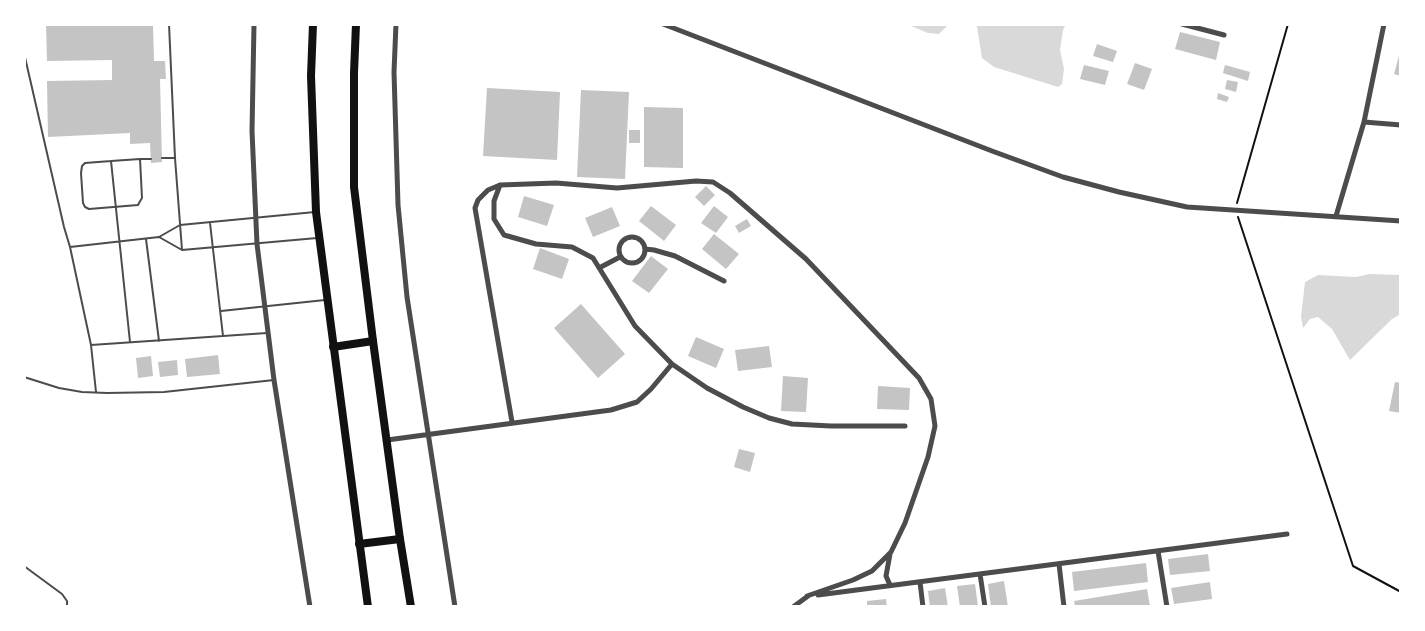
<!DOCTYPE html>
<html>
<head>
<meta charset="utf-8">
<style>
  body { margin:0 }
  #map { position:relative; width:1425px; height:631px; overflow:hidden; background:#fff; font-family:"Noto Sans",sans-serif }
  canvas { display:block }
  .frame { position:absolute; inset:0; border:26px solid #fff; pointer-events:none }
</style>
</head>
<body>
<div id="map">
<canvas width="1425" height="631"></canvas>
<div class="frame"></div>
</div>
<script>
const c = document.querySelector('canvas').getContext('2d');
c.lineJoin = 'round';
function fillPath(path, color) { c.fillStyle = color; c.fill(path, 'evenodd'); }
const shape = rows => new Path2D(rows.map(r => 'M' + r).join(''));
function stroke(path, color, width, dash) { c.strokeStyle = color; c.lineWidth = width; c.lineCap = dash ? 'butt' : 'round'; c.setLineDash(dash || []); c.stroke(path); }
fillPath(shape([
  [906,24,949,24,939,34,928,33],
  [975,24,1066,24,1063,30,1060,50,1064,69,1062,84,1058,87,994,67,982,58,977,27],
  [1370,274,1401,275,1401,314,1392,319,1350,360,1332,329,1318,317,1310,319,1303,328,1301,317,1305,282,1318,275,1356,277]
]), '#d9d9d9');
fillPath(shape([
  [46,24,153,24,154,61,165,61,166,79,160,79,162,162,151,163,150,143,130,144,130,133,48,137,47,81,112,80,112,60,47,61],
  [1180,32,1220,42,1216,60,1175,49],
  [1097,44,1117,51,1113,62,1093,56],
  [1400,52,1401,52,1401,76,1394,74],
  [1135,63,1152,69,1144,90,1127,84],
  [1084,65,1109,71,1105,85,1080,79],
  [1225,65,1250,72,1248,81,1223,73],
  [1227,80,1238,82,1236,92,1225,89],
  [487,88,560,92,557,160,483,156],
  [581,90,629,92,625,179,577,177],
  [1218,93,1229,97,1227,102,1217,99],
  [644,107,683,108,683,168,644,167],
  [629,130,640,130,640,143,629,143],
  [706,186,715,195,704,206,695,197],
  [524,196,554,205,547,226,518,217],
  [651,206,676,225,664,241,639,221],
  [714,206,728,217,716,233,701,223],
  [612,207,620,226,593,237,585,218],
  [747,219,751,226,739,233,735,226],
  [714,234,739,254,726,269,702,249],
  [540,248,569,259,562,279,533,269],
  [651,256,668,269,649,293,632,281],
  [581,304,625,354,598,378,554,328],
  [696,337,724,349,716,368,688,356],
  [769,346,772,367,738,371,735,350],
  [218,355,220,374,187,377,185,359],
  [151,356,153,376,138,378,136,358],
  [177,360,178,375,160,377,158,362],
  [783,376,808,378,806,412,781,411],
  [1395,382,1401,383,1401,413,1389,411],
  [878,386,910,388,909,410,877,409],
  [739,449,755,453,750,472,734,467],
  [1208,554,1210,571,1170,575,1168,559],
  [1146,563,1148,582,1074,591,1072,572],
  [1004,581,1008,607,991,607,988,584],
  [1210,582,1212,599,1174,604,1171,588],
  [975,584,978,607,960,607,957,586],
  [945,588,948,607,930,607,928,591],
  [1147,589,1150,606,1075,607,1074,601],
  [886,599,887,607,867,607,867,601]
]), '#c4c4c4');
stroke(shape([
  [1237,203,1288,24],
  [1238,217,1353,566,1401,592]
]), '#111', 2);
stroke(shape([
  [169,24,175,158,182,250],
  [24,53,64,227,70,247,159,237,180,225,315,212],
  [162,158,175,158],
  [140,159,142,198,139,203,138,205,89,209,85,207,83,203,81,173,82,166,85,163,111,161,140,159,151,159],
  [111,161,130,342],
  [210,223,223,336],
  [159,237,182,250,317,238],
  [146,239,159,341],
  [70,247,91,345,96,392],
  [221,311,325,300],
  [91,345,267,333],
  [24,377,59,388,82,392,107,393,164,392,274,380],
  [24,566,62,594,67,601,67,607]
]), '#4c4c4c', 2);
stroke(shape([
  [254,24,252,131,257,244,274,380,310,607],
  [396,24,394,72,398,205,407,297,455,607],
  [663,24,992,151,1063,177,1119,192,1187,207,1401,221],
  [1182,24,1224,35],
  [1364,122,1401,125],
  [500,185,494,201,494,219,504,235,536,244,572,247,593,258,635,326,672,364,707,388,743,407,769,418,792,424,831,426,905,426],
  [1336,216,1364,122,1384,24],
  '619 250a13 13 0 1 1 26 0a13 13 0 1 1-26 0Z',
  [645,249,654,250,675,256,724,281],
  [599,268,620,257],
  [512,422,475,208,478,200,488,190,500,185,556,183,617,188,696,181,713,182,730,193,806,259,919,378,931,399,935,426,928,457,905,523,891,552,872,571,853,580,807,596],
  [387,440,611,410,637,402,651,389,672,364],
  [1158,551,1167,607],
  [1059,564,1064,607],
  [980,574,985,607],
  [920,582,923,607],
  [890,585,886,576,890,554],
  [818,595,1287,534],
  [793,607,808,596]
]), '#4c4c4c', 5);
stroke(shape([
  [313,24,311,76,316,212,368,607],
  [356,24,354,73,354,187,373,341,400,539,411,607]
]), '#111', 8);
stroke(shape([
  [333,347,373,341],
  [359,544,400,539]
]), '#111', 8);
</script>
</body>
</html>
